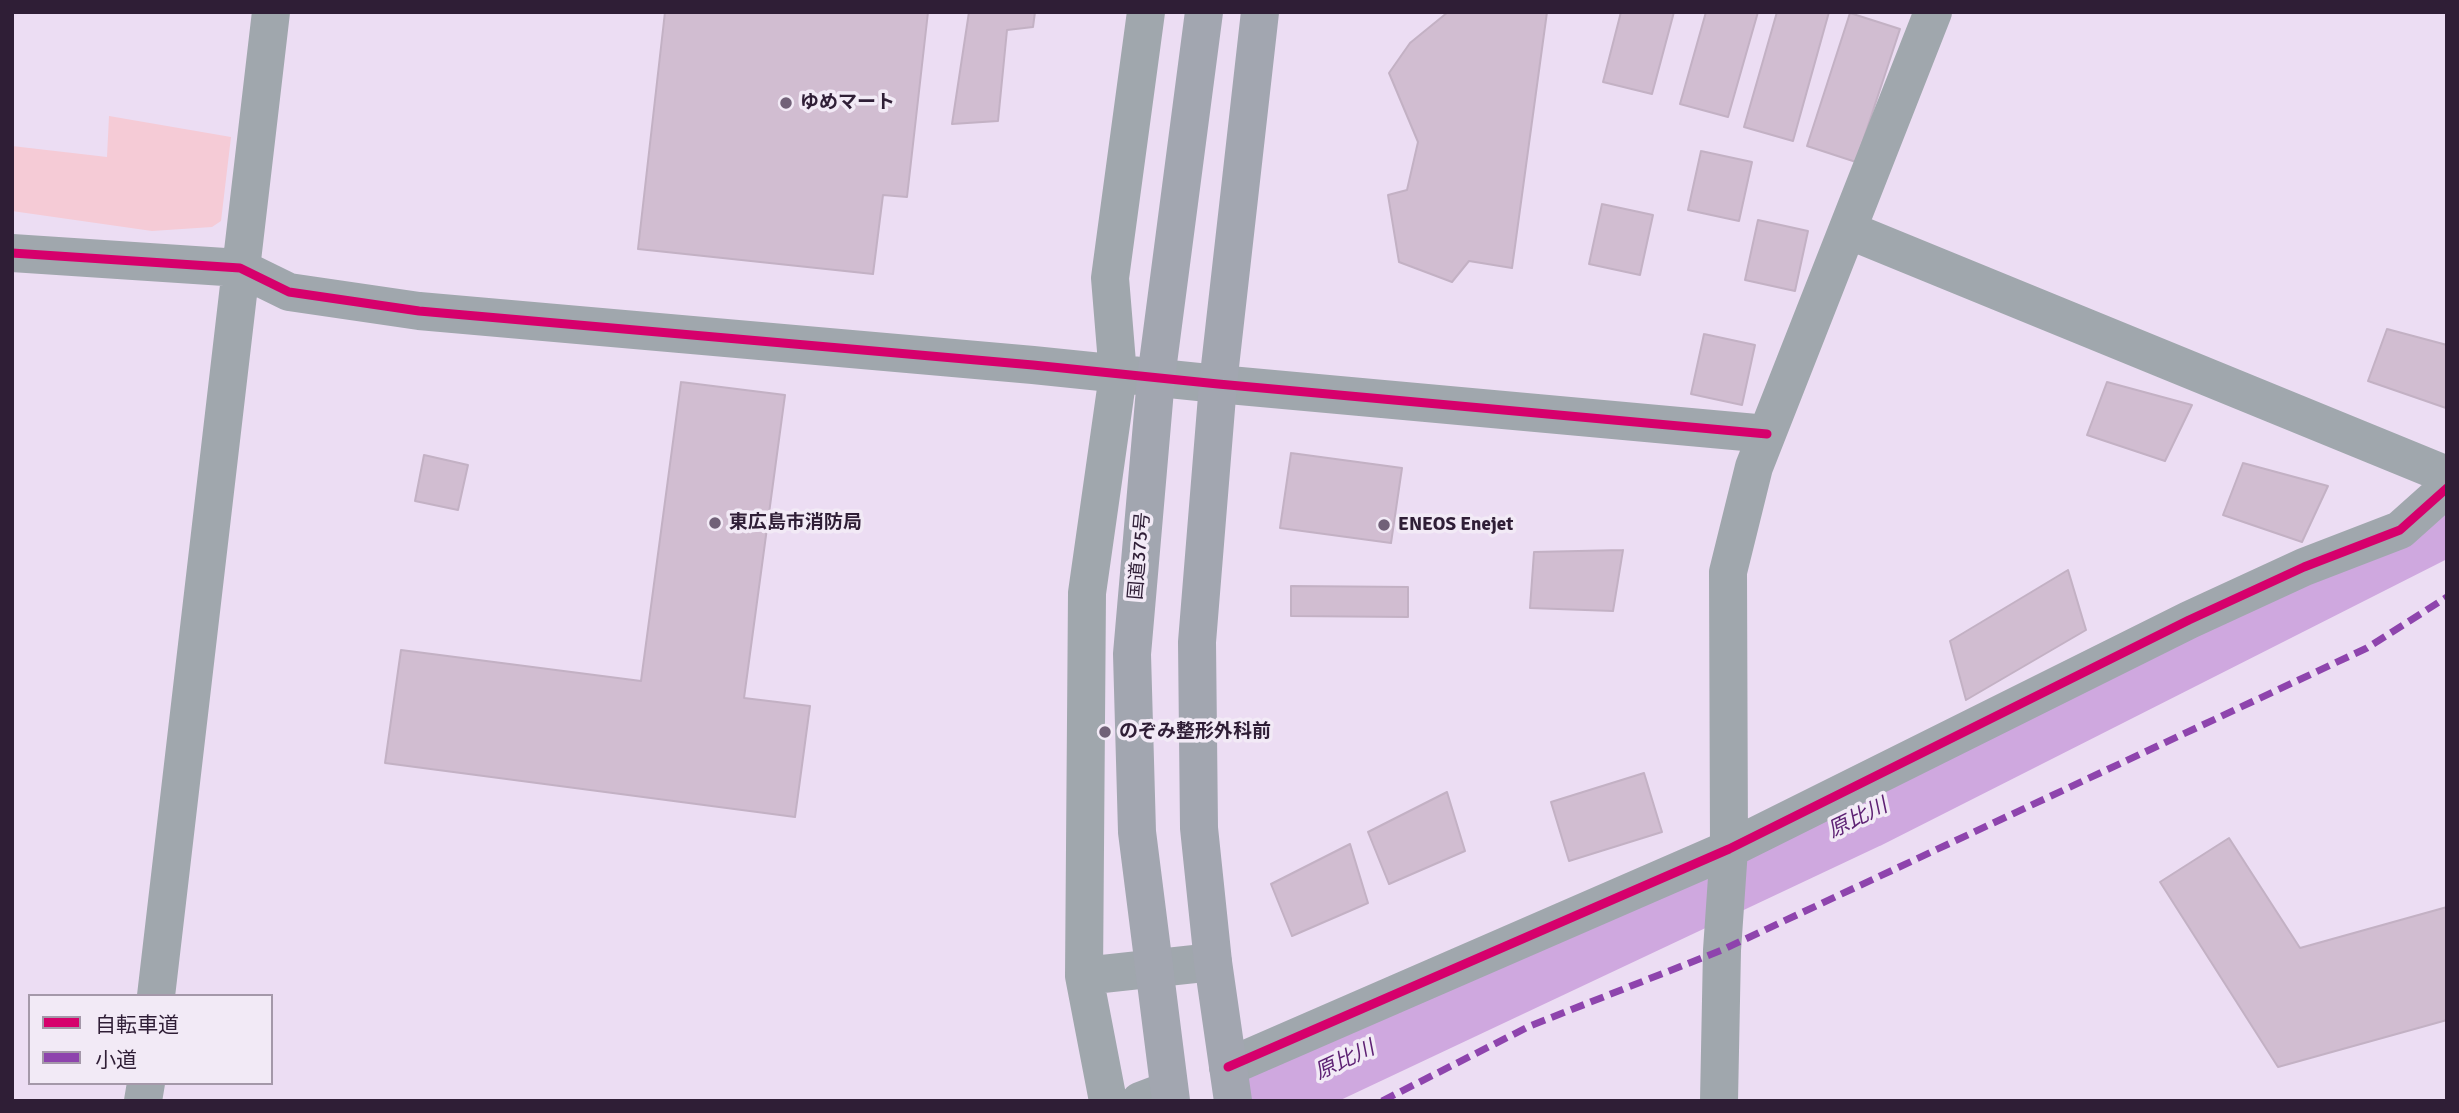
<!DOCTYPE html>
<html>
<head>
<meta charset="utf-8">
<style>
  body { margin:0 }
  #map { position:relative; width:2459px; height:1113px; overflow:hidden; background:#ecddf3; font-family:Signika,"Noto Sans JP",sans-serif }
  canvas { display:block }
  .frame { position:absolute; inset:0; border:14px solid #2f1e36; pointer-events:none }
  .legend { position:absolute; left:28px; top:994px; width:245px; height:91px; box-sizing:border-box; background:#f2eaf6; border:2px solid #a498a9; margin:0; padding:9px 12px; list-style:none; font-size:21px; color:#2f1e36 }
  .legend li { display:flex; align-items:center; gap:14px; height:35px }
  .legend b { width:35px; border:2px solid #a498a9 }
</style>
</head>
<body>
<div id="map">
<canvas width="2459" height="1113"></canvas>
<div class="frame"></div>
<ul class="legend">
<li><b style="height:9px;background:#d6006c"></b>自転車道</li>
<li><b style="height:9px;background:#8e44ad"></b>小道</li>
</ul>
</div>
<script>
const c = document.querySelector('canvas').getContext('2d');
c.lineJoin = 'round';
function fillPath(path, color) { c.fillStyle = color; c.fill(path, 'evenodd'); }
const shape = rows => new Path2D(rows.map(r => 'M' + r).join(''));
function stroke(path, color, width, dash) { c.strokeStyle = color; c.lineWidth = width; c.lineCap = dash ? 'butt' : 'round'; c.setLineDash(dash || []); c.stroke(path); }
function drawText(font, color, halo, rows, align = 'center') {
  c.font = font + ' Signika,"Noto Sans JP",sans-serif'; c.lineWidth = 7; c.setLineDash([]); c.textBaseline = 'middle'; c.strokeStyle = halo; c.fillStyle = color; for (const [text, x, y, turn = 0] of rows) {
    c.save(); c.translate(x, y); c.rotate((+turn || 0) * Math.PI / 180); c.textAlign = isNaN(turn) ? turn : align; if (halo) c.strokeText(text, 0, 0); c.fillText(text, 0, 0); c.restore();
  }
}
fillPath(shape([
  [109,116,231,137,221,221,212,227,152,231,12,211,12,146,107,157]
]), '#f5cbd6');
stroke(shape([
  [1261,1101,1866,816,2447,522]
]), '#cfa8df', 66);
const building = shape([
  [665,12,928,12,907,197,883,195,873,274,638,249,665,12],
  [969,12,1035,12,1033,27,1007,30,998,121,952,124,969,12],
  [1448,12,1547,12,1512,268,1469,261,1452,282,1399,262,1388,195,1407,190,1418,142,1389,73,1410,43,1448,12],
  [1621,12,1674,12,1652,94,1603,82,1621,12],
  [1706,12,1758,12,1728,117,1680,104,1706,12],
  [1777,12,1829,12,1793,141,1744,127,1777,12],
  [1850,13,1900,29,1856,162,1807,146,1850,13],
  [1701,151,1752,162,1739,221,1688,210,1701,151],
  [1602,204,1653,215,1640,275,1589,264,1602,204],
  [1758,220,1808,231,1795,291,1745,280,1758,220],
  [2387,329,2447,345,2446,408,2368,381,2387,329],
  [1704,334,1755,345,1742,405,1691,394,1704,334],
  [681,382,785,395,744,698,810,706,795,817,385,763,401,650,641,681,681,382],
  [2107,382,2192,405,2165,461,2087,435,2107,382],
  [1291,453,1402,468,1391,543,1280,528,1291,453],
  [424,455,468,465,458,510,415,501,424,455],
  [2243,463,2328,486,2302,542,2223,515,2243,463],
  [1623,550,1613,611,1530,608,1534,552,1623,550],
  [2068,570,2086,630,1966,700,1950,641,2068,570],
  [1291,586,1408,587,1408,617,1291,616,1291,586],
  [1644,773,1662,832,1569,861,1551,802,1644,773],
  [1447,792,1465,851,1389,884,1368,832,1447,792],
  [2229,838,2300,948,2447,907,2447,1020,2278,1067,2160,882,2229,838],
  [1350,844,1368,903,1292,936,1271,884,1350,844]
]);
fillPath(building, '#d1bdd1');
stroke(building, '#c3b1c4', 2);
stroke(shape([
  [1848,230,2447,475],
  [12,253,240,268,289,292,419,311,1033,365,1218,384,1767,434],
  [1084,976,1213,962],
  [156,996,271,12],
  [1228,1067,1729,849,2189,620,2304,567,2400,530,2447,488],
  [143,1101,146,1083],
  [1108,1101,1084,976,1087,593,1118,375,1110,278,1146,12],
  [1140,1101,1169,1090],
  [1719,1101,1722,950,1729,849,1728,572,1754,467,1933,12]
]), '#a0a7ad', 38);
stroke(shape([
  [1171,1101,1137,832,1132,654,1156,378,1204,12],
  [1233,1101,1213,962,1199,828,1197,642,1218,384,1260,12]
]), '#a2a6b0', 38);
stroke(shape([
  [1382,1101,1530,1026,1722,950,2367,648,2447,597]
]), '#8e44ad', 7, [14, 7]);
stroke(shape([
  [12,253,240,268,289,292,419,311,1033,365,1218,384,1767,434],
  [1228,1067,1729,849,2189,620,2304,567,2400,530,2447,488]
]), '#d6006c', 9);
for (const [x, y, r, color] of [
  [786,103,7,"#716178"],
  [715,523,7,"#716178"],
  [1384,525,7,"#716178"],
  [1105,732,7,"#716178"]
]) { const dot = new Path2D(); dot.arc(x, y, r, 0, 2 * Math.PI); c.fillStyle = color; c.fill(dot); stroke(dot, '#f2eaf6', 2.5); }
drawText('bold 19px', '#2f1e36', '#f2eaf6', [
  ["ゆめマート",800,103],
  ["東広島市消防局",729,523],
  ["ENEOS Enejet",1398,525],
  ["のぞみ整形外科前",1119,732]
], 'left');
drawText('19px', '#2f1e36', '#f2eaf6', [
  ["国道375号",1140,556,-85]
]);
drawText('italic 21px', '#5e2274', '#f2eaf6', [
  ["原比川",1858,819,-26],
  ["原比川",1345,1061,-25]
]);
</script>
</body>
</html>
